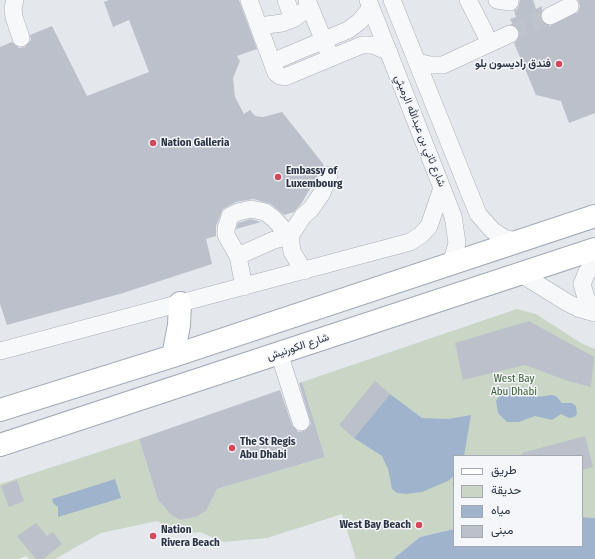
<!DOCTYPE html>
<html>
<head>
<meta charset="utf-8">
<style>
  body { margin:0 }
  #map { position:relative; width:595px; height:559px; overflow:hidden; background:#e4e7ec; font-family:"Fira Sans Condensed",Vazirmatn,sans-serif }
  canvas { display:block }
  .legend { position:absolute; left:453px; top:455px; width:130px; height:92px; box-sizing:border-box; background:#f4f6f9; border:1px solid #a4a8b1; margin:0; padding:5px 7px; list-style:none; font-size:12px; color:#2b3445 }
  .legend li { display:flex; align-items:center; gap:8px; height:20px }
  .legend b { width:20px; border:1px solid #a4a8b1 }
</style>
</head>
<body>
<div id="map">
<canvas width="595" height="559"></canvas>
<ul class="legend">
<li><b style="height:5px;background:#fff"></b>طريق</li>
<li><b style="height:11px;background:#c9d6c5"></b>حديقة</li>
<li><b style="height:11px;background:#9fb4cc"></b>مياه</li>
<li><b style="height:11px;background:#bbc0ca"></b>مبنى</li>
</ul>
</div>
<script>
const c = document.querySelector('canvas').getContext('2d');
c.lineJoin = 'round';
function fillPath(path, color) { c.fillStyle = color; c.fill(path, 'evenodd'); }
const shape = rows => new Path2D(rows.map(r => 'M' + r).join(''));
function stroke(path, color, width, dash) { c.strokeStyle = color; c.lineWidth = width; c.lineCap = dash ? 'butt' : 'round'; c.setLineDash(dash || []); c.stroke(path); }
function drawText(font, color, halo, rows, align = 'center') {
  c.font = font + ' "Fira Sans Condensed",Vazirmatn,sans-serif'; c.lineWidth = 3; c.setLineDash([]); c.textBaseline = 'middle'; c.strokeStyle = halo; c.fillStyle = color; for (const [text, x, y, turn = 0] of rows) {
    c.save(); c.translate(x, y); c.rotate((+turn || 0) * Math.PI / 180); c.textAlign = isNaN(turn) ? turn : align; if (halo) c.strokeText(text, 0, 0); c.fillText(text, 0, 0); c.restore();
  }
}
fillPath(shape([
  [517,309,536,314,581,343,595,349,595,518,582,517,582,456,454,456,454,529,420,537,393,559,356,559,342,514,267,538,223,542,200,532,183,534,157,521,101,533,55,559,29,559,26,556,18,559,0,559,0,484,139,439,158,500,170,514,180,520,196,517,206,511,217,489,325,457,302,382]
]), '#c9d6c5');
fillPath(shape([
  [514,386,536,397,552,395,556,396,562,403,572,403,576,406,577,414,574,417,569,418,561,414,552,420,535,416,519,422,507,422,498,413,496,401,503,390],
  [390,394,422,418,448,419,471,415,464,456,454,456,454,476,448,481,422,492,406,494,397,493,392,489,388,469,382,456,354,438],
  [115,479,121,498,58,517,58,507,53,503,52,499],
  [582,517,595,518,595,559,393,559,420,537,454,529,454,546,582,546]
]), '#9fb4cc');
fillPath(shape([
  [109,0,239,0,257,49,237,56,240,61,233,78,235,97,244,114,250,110,255,116,263,117,282,112,324,165,301,204,294,212,284,215,271,204,253,199,236,202,223,209,216,226,216,236,206,239,212,264,123,293,7,325,0,304,0,47,12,42,19,48,25,47,31,40,30,35,52,26,87,96,149,72,129,20,113,27,104,2],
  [520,0,533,0,536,9,542,6,541,20,545,25,550,26,578,12,580,6,578,0,595,0,595,113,569,123,561,101,536,95,514,43,518,39,520,35,519,29,513,25,510,19,516,17,514,11,518,8],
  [251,219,261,222,236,229,238,223],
  [529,321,594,357,591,387,568,381,525,365,463,380,455,343],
  [375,381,390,394,354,438,339,425],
  [302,382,325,457,217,489,206,511,196,517,180,520,170,514,158,500,139,439,280,390,292,425,298,432,304,431,311,424,299,383],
  [585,436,593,467,582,470,582,456,522,456,522,453],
  [17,480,24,501,9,507,1,486],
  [36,523,47,536,53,532,62,544,43,559,36,559,17,536]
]), '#bbc0ca');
stroke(shape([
  [510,34,550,16]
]), '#bfc3cb', 17, [17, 8]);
const minor = shape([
  [15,0,13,8,14,17,21,38],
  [249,0,276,73,280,76,285,77,362,45,373,45,389,52],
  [286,0,293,19],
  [307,0,328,51],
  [368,0,453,216,457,243,451,264],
  [392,0,478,214,492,230,504,238,518,242],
  [468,0,490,43],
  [497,0,510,2],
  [550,16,570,6],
  [259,26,282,23,293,19,310,7],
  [272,62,348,30,359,22,371,8],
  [417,62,430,65,443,65,510,34],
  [238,256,226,235,226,229,230,216,238,212,251,209,265,212,273,218,290,236,274,240,238,256,244,287],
  [595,265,587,272,582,284,586,298,595,310],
  [304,271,292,252,290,236,303,216,311,209,322,193,329,175],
  [521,274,568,303,578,308,595,313],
  [0,351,410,242,421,235,429,226,442,188],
  [279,353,301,422]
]);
const major = shape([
  [173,356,179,325,180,303],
  [0,410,173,356,595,216],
  [0,445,595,249]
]);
stroke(minor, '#a9aeb7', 18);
stroke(major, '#a3abb8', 24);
stroke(minor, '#f7f8fa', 17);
stroke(major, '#fff', 22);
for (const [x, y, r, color] of [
  [559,64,4,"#d1495b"],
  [153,143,4,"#d1495b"],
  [278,177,4,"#d1495b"],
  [232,448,4,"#d1495b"],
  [419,525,4,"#d1495b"],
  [153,536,4,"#d1495b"]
]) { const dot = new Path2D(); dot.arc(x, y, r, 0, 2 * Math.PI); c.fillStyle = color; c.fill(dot); stroke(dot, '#f4f6f9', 1.5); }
drawText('bold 11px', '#2b3445', '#f4f6f9', [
  ["فندق راديسون بلو",551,64,"right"],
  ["Nation Galleria",161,143],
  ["Embassy of",286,171],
  ["Luxembourg",286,184],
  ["The St Regis",240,442],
  ["Abu Dhabi",240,455],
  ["West Bay Beach",411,525,"right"],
  ["Nation",161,530],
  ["Rivera Beach",161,543]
], 'left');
drawText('11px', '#2b3445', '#f4f6f9', [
  ["شارع ثاني بن عبدالله الرميثي",420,131,68],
  ["شارع الكورنيش",298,347,-18]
]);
drawText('11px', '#3f6138', '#f4f6f9', [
  ["West Bay",514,379],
  ["Abu Dhabi",514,392]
]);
</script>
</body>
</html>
